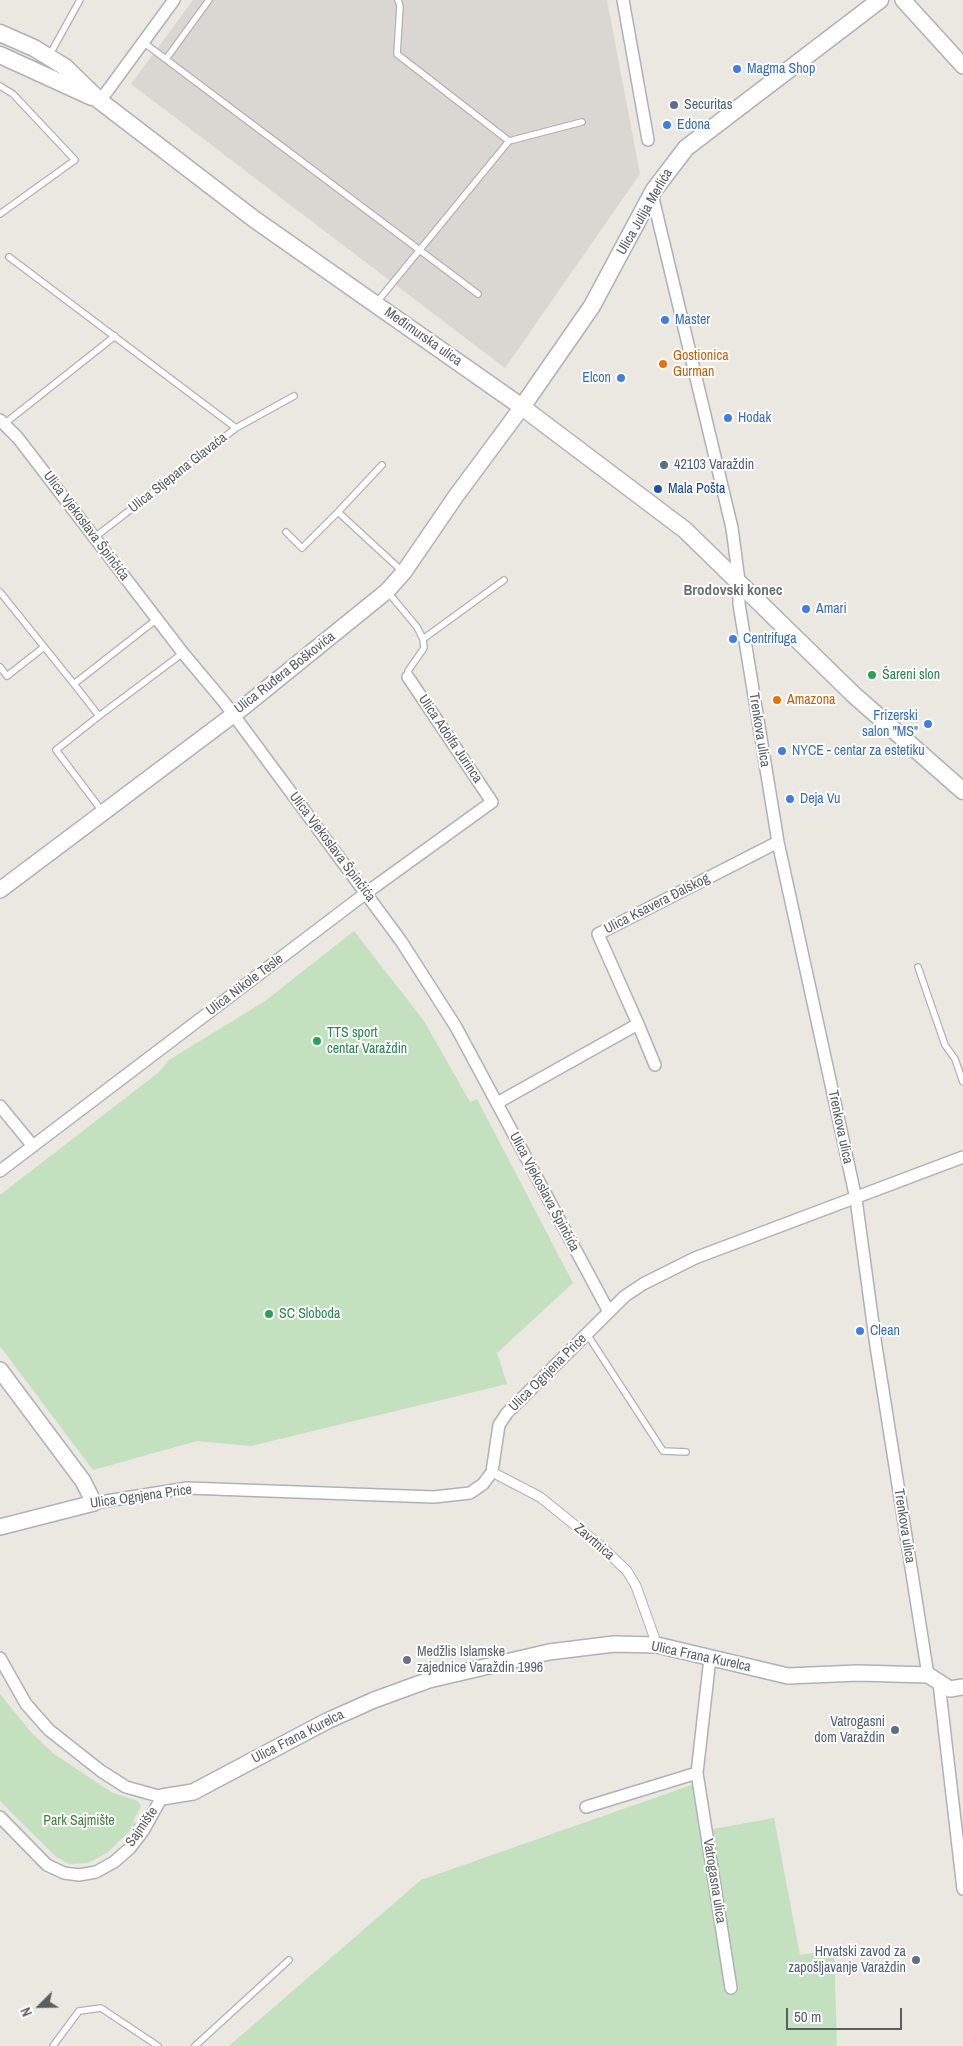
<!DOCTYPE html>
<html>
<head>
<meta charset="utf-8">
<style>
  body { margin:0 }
  #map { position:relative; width:963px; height:2046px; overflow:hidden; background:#ebe7e1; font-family:"Archivo Narrow",sans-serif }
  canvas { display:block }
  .north { position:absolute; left:15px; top:1981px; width:50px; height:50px; -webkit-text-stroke:4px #fff; paint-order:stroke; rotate:247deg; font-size:14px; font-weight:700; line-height:20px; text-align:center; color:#595e61 }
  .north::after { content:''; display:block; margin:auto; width:18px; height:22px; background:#595e61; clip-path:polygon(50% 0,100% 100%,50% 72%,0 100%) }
  .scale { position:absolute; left:786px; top:2008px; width:116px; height:22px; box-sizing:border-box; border:2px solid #595e61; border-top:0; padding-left:6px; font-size:15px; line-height:18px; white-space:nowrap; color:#595e61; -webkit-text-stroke:4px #fff; paint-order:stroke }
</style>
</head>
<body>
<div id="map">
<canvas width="963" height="2046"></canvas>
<div class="north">N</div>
<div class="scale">50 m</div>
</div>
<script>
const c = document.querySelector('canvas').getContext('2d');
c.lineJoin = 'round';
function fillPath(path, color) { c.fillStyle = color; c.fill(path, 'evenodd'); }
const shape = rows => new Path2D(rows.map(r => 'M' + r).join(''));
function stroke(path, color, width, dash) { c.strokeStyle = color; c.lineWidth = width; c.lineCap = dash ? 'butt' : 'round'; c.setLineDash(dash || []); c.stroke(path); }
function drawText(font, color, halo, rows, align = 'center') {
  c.font = font + ' "Archivo Narrow",sans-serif'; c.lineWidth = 4; c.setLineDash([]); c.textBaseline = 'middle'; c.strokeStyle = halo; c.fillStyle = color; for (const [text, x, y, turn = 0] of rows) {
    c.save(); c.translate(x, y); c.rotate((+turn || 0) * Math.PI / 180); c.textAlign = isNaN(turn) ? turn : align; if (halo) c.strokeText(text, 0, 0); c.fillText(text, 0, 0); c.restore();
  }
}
fillPath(shape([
  [193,0,607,0,640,174,505,368,131,84]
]), '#dad7d3');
fillPath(shape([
  [354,931,424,1021,470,1102,477,1099,573,1283,497,1353,507,1384,251,1446,197,1441,93,1470,0,1346,0,1195,159,1072,169,1060,265,1001],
  [0,1694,31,1732,54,1754,113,1793,138,1801,141,1806,133,1821,137,1824,107,1853,88,1863,69,1864,56,1857,0,1801],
  [697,1783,702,1831,774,1818,800,1955,834,1950,837,2046,229,2046,421,1880]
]), '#c3e1bf');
const service = shape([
  [398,0,400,6,397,54,509,141],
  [143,42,478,294],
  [49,56,80,0],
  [166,59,209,0],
  [0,86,13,94,75,160,0,214],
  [9,257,236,428,95,537],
  [377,302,509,141,582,122],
  [4,424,115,336],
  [236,428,294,396],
  [382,465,338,512,402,571],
  [286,532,302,548,338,512],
  [387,591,417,627,423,639,424,648,408,671,408,677],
  [0,592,74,684,157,619],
  [423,639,504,580],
  [0,667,7,676,44,647],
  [74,684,99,716,56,750,102,811],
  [99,716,183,653],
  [918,967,945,1045,955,1059,963,1082],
  [587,1334,663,1451,686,1452],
  [53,2046,79,2011,101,2008,158,2046],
  [195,2046,289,1960]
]);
const pedestrian = shape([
  [492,1472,540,1497,602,1547,627,1571,636,1586,657,1645]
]);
const minor = shape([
  [623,0,648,140],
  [100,101,174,0],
  [652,194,732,528,739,581,739,604,778,842,856,1199,876,1346,928,1675],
  [0,420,18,438,183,653,224,702,401,941,456,1027,609,1312],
  [638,1024,655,1065],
  [497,1103,638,1024,598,934,778,842],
  [0,1106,33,1146],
  [0,1171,366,893,492,802,408,677],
  [94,1503,187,1488,434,1497,470,1493,483,1484,492,1472,499,1425,507,1413,625,1296,643,1284,695,1258,963,1157],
  [0,1658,26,1704,49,1730,101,1771,126,1787,162,1797,143,1831,130,1848,114,1862,96,1872,79,1875,64,1873,47,1865,0,1817],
  [710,1658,697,1773,731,1988],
  [939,1683,963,1889],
  [586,1807,697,1773]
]);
const tertiary = shape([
  [903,0,963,66],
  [0,890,245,706,387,591,404,572,456,496,522,407],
  [0,1370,83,1481,94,1503,0,1527],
  [162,1797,193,1792,327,1721,374,1700,429,1680,549,1652,614,1644,657,1645,788,1676,858,1673,928,1675,950,1689,963,1687]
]);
const secondary = shape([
  [0,33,34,48,65,67,100,101,254,219,522,407,685,530,854,695,963,791],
  [0,55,92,97],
  [522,407,592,306,654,190,686,148,880,0]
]);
stroke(service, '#aeb2b6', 8);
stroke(pedestrian, '#aeb2b6', 11);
stroke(minor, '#aeb2b6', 14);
stroke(tertiary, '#aeb2b6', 18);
stroke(secondary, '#aeb2b5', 19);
stroke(service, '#fff', 5.5);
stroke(pedestrian, '#fff', 9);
stroke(minor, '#fff', 11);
stroke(tertiary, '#fff', 15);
stroke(secondary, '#fff', 16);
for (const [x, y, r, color] of [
  [737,69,5,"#3f7fe0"],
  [674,105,5,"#5c6f8a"],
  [667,125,5,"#3f7fe0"],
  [665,320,5,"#3f7fe0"],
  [663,364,5,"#e8710a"],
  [621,378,5,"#3f7fe0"],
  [728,418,5,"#3f7fe0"],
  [664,465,5,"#5c6f8a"],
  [658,489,5,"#1a4fb4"],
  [806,609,5,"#3f7fe0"],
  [733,639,5,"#3f7fe0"],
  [872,675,5,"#2e9e5b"],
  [777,700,5,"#e8710a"],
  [928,724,5,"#3f7fe0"],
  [782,751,5,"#3f7fe0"],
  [790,799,5,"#3f7fe0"],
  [317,1041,5,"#2e9e5b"],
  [269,1314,5,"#2e9e5b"],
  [860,1331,5,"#3f7fe0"],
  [407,1660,5,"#6b7280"],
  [895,1730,5,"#5c6f8a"],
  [916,1960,5,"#5c6f8a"]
]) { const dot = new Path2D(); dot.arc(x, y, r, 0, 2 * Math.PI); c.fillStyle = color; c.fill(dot); stroke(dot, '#fff', 2); }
drawText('14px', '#366cbe', '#fff', [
  ["Magma Shop",747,69],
  ["Edona",677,125],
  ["Master",675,320],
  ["Elcon",611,378,"right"],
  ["Hodak",738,418],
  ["Amari",816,609],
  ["Centrifuga",743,639],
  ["Frizerski",918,716,"right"],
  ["salon \"MS\"",918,732,"right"],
  ["NYCE - centar za estetiku",792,751],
  ["Deja Vu",800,799],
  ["Clean",870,1331]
], 'left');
drawText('14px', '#4e5e75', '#fff', [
  ["Securitas",684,105],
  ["42103 Varaždin",674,465],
  ["Vatrogasni",885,1722,"right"],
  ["dom Varaždin",885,1738,"right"],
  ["Hrvatski zavod za",906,1952,"right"],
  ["zapošljavanje Varaždin",906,1968,"right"]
], 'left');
drawText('14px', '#595e61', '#fff', [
  ["Ulica Julija Merlića",645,212,-60],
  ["Međimurska ulica",423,337,35],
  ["Ulica Stjepana Glavaća",178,473,-38],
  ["Ulica Vjekoslava Špinčića",86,526,53],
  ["Ulica Ruđera Boškovića",285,673,-38],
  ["Trenkova ulica",759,730,81],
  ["Ulica Adolfa Jurinca",450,739,56],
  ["Ulica Vjekoslava Špinčića",332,847,53],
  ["Ulica Ksavera Đalskog",657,904,-27],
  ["Ulica Nikole Tesle",245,985,-37],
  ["Trenkova ulica",840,1127,78],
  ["Ulica Vjekoslava Špinčića",544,1192,62],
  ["Ulica Ognjena Price",548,1373,-45],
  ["Ulica Ognjena Price",141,1497,-8],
  ["Trenkova ulica",904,1526,81],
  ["Zavrtnica",594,1542,41],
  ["Ulica Frana Kurelca",701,1657,12],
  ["Ulica Frana Kurelca",298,1737,-27],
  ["Sajmište",142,1827,-55],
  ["Vatrogasna ulica",714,1881,81]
]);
drawText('14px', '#c56008', '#fff', [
  ["Gostionica",673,356],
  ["Gurman",673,372],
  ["Amazona",787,700]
], 'left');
drawText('14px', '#164399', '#fff', [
  ["Mala Pošta",668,489]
], 'left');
drawText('14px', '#27864d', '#fff', [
  ["Šareni slon",882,675],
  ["TTS sport",327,1033],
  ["centar Varaždin",327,1049],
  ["SC Sloboda",279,1314]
], 'left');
drawText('14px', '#5b616d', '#fff', [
  ["Medžlis Islamske",417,1652],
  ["zajednice Varaždin 1996",417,1668]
], 'left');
drawText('14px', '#417f3b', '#fff', [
  ["Park Sajmište",79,1821]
]);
drawText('bold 15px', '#6b7073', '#fff', [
  ["Brodovski konec",733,591]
]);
</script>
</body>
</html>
